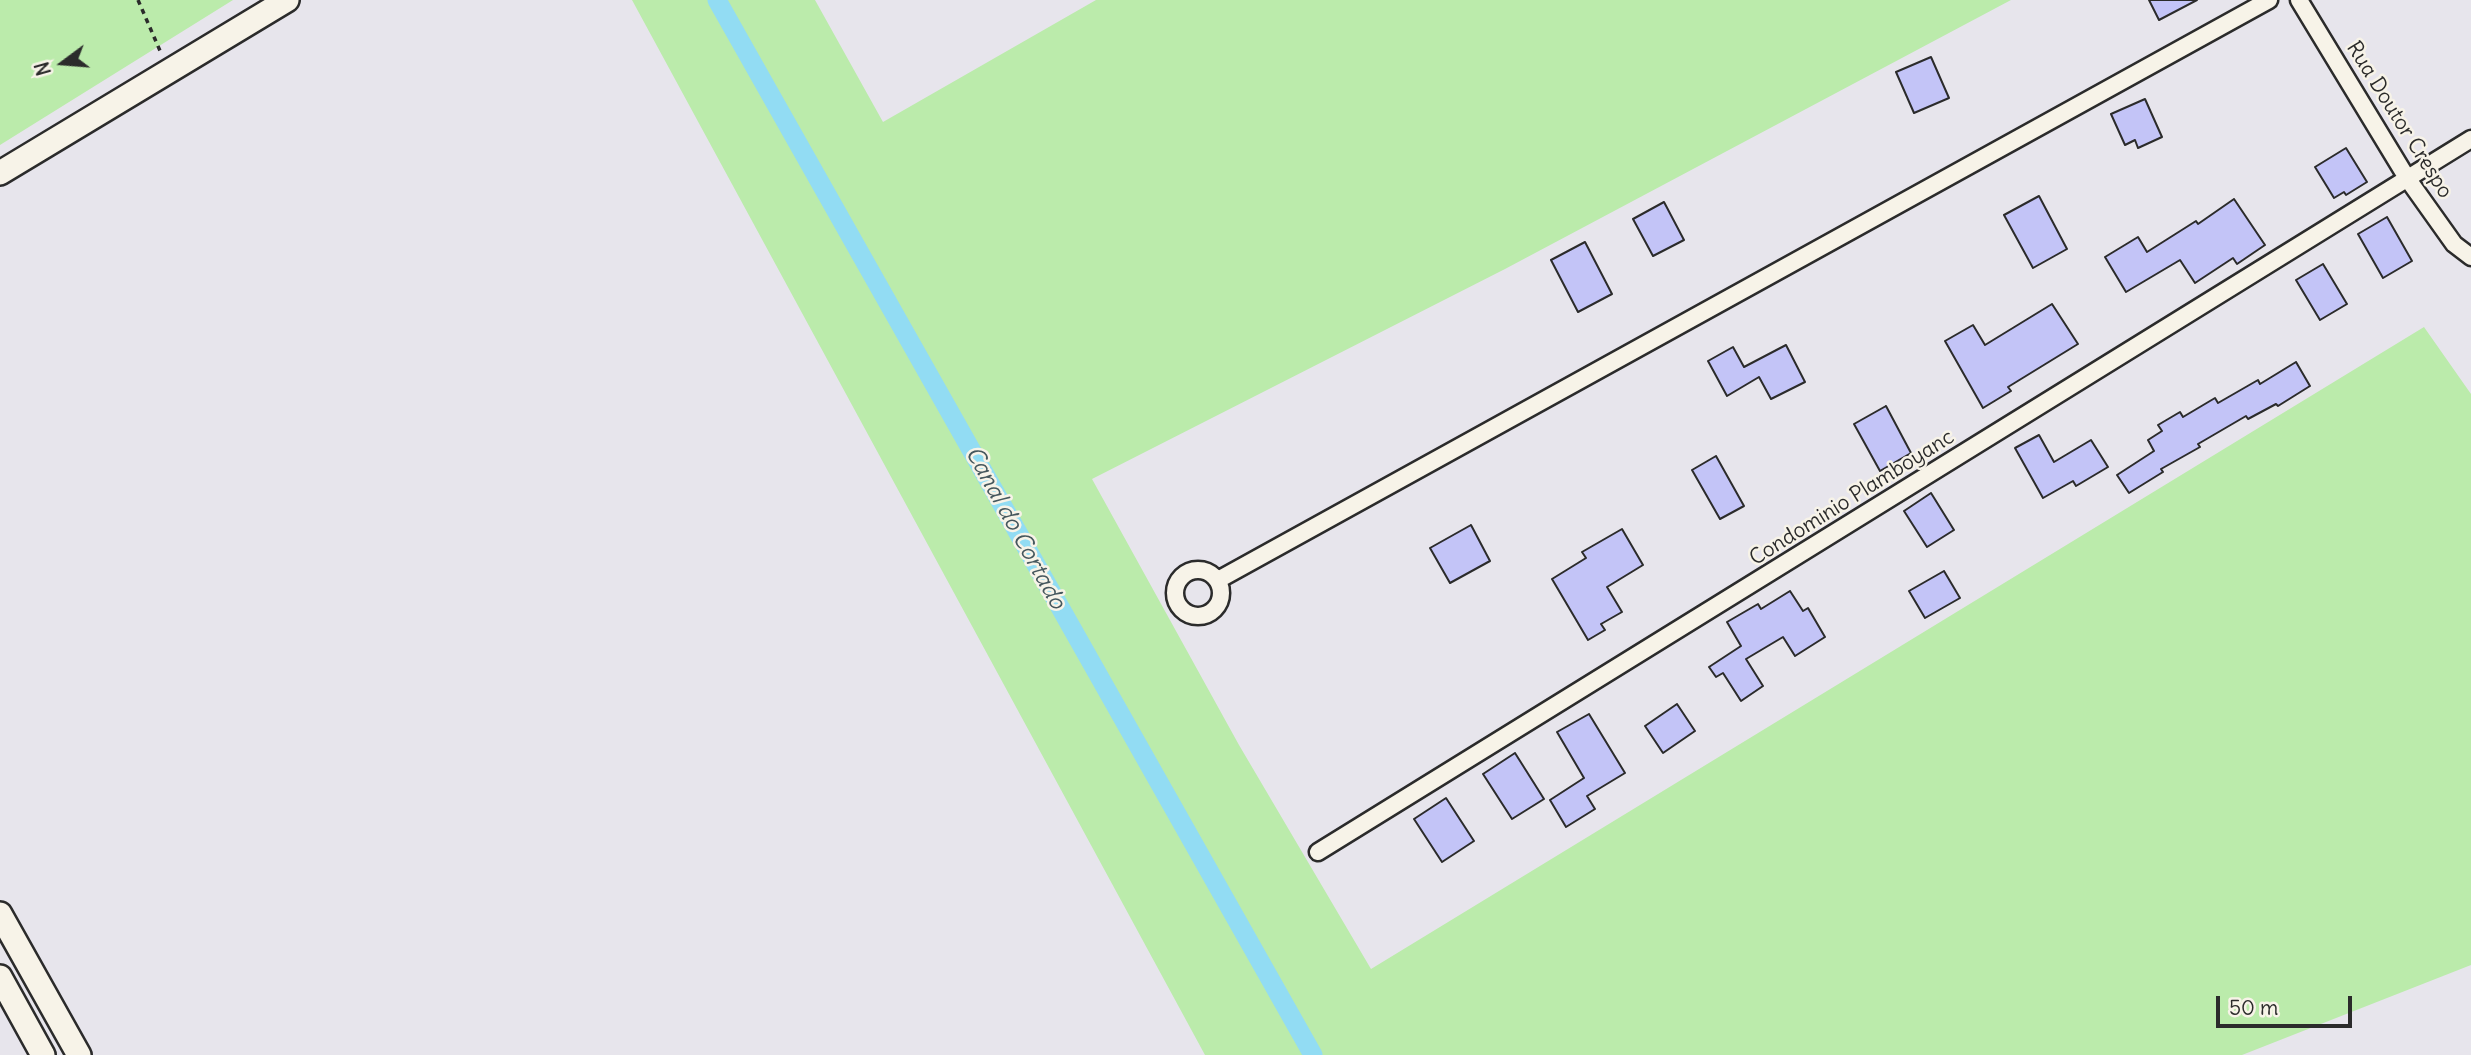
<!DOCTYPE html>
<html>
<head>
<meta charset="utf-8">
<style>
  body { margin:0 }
  #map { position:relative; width:2471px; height:1055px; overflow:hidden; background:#e7e5ec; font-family:Delius,sans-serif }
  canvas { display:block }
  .north { position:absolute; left:28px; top:28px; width:70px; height:70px; -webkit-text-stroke:5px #f7f3e8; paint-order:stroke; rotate:254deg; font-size:19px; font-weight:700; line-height:28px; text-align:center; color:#2b2b2b }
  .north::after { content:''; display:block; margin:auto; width:24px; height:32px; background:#2b2b2b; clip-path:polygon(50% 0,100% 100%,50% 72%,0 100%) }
  .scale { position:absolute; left:2216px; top:996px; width:136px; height:32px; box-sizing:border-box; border:4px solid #2b2b2b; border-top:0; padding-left:9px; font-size:21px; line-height:24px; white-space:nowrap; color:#2b2b2b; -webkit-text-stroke:5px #f7f3e8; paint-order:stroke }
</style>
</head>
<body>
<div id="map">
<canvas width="2471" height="1055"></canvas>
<div class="north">N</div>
<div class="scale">50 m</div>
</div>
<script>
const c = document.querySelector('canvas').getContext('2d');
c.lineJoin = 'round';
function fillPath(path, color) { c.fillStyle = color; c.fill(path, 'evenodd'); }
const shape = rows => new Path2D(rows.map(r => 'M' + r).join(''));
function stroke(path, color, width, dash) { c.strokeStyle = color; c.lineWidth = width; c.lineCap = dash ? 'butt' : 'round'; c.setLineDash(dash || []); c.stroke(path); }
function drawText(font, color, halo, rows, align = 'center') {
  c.font = font + ' Delius,sans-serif'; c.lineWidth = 5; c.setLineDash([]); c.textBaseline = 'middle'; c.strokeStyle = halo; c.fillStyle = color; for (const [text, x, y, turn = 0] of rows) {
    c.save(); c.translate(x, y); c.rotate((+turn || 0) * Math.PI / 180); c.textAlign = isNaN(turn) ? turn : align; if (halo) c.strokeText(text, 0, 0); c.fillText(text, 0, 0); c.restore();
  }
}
fillPath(shape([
  [0,0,233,0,0,145],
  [632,0,815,0,883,122,1096,0,2011,0,1505,269,1092,479,1239,745,1371,969,2424,327,2471,394,2471,965,2242,1055,1205,1055]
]), '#bbebab');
stroke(shape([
  [717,0,1313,1055]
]), '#92dcf3', 19);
const building = shape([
  [2149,0,2197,0,2159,20,2149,0],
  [1931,57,1949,98,1914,113,1896,72,1931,57],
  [2145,99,2162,137,2138,148,2135,140,2125,145,2111,114,2145,99],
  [2346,148,2367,182,2346,195,2344,192,2334,198,2315,167,2346,148],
  [2039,196,2067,249,2033,268,2004,215,2039,196],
  [2234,199,2265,245,2237,264,2233,258,2195,283,2180,260,2126,292,2105,257,2138,237,2147,252,2196,221,2198,224,2234,199],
  [1664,202,1684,240,1653,256,1633,219,1664,202],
  [2387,217,2412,261,2383,278,2358,234,2387,217],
  [1585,242,1612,294,1578,312,1551,260,1585,242],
  [2323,264,2347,304,2320,320,2296,280,2323,264],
  [2052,304,2078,344,2008,387,2011,391,1983,408,1945,341,1973,325,1985,345,2052,304],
  [1786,345,1805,382,1771,399,1759,377,1727,396,1708,361,1733,347,1744,367,1786,345],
  [2296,362,2310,386,2278,406,2276,404,2248,419,2246,416,2198,444,2200,447,2161,469,2163,472,2129,493,2117,475,2154,451,2148,440,2162,431,2158,425,2180,412,2183,417,2215,398,2218,403,2258,380,2260,384,2296,362],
  [1886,406,1911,453,1880,471,1854,424,1886,406],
  [2039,435,2054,462,2091,440,2108,467,2076,486,2073,481,2043,498,2015,448,2039,435],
  [1716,456,1744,506,1720,519,1692,470,1716,456],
  [1931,493,1954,530,1927,547,1904,511,1931,493],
  [1471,525,1490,561,1450,583,1430,548,1471,525],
  [1622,529,1643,565,1607,587,1622,612,1601,624,1605,630,1588,640,1552,579,1586,558,1582,552,1622,529],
  [1944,571,1960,598,1925,618,1909,591,1944,571],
  [1790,591,1803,611,1808,608,1825,637,1795,656,1783,637,1746,659,1763,686,1741,701,1723,673,1716,677,1709,667,1741,646,1727,622,1758,604,1761,609,1790,591],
  [1677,704,1695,731,1663,753,1645,726,1677,704],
  [1589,714,1625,773,1587,796,1595,809,1566,827,1550,800,1584,778,1557,732,1589,714],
  [1515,753,1544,799,1512,819,1483,774,1515,753],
  [1446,798,1474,841,1442,862,1414,819,1446,798]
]);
fillPath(building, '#c3c4f7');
stroke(building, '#2b2b2b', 2);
const street = shape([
  [2299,0,2407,178,2454,244,2471,257],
  '1175 593a23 23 0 1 1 46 0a23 23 0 1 1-46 0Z',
  [1218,580,2269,0],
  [1318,852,2471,139]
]);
const secondary = shape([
  [0,173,287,0],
  [0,914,79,1055],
  [0,977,43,1055]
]);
stroke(street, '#2b2b2b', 21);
stroke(secondary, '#2b2b2b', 28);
stroke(shape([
  [138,0,161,53]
]), '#2b2b2b', 3.5, [5, 5]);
stroke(street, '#f7f3e8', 16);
stroke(secondary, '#f7f3e8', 23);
drawText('21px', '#2b2b2b', '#f7f3e8', [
  ["Rua Doutor Crespo",2399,120,58],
  ["Condominio Plamboyanc",1852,498,-32]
]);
drawText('italic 23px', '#45575d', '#f7f3e8', [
  ["Canal do Cortado",1015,528,61]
]);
</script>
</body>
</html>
